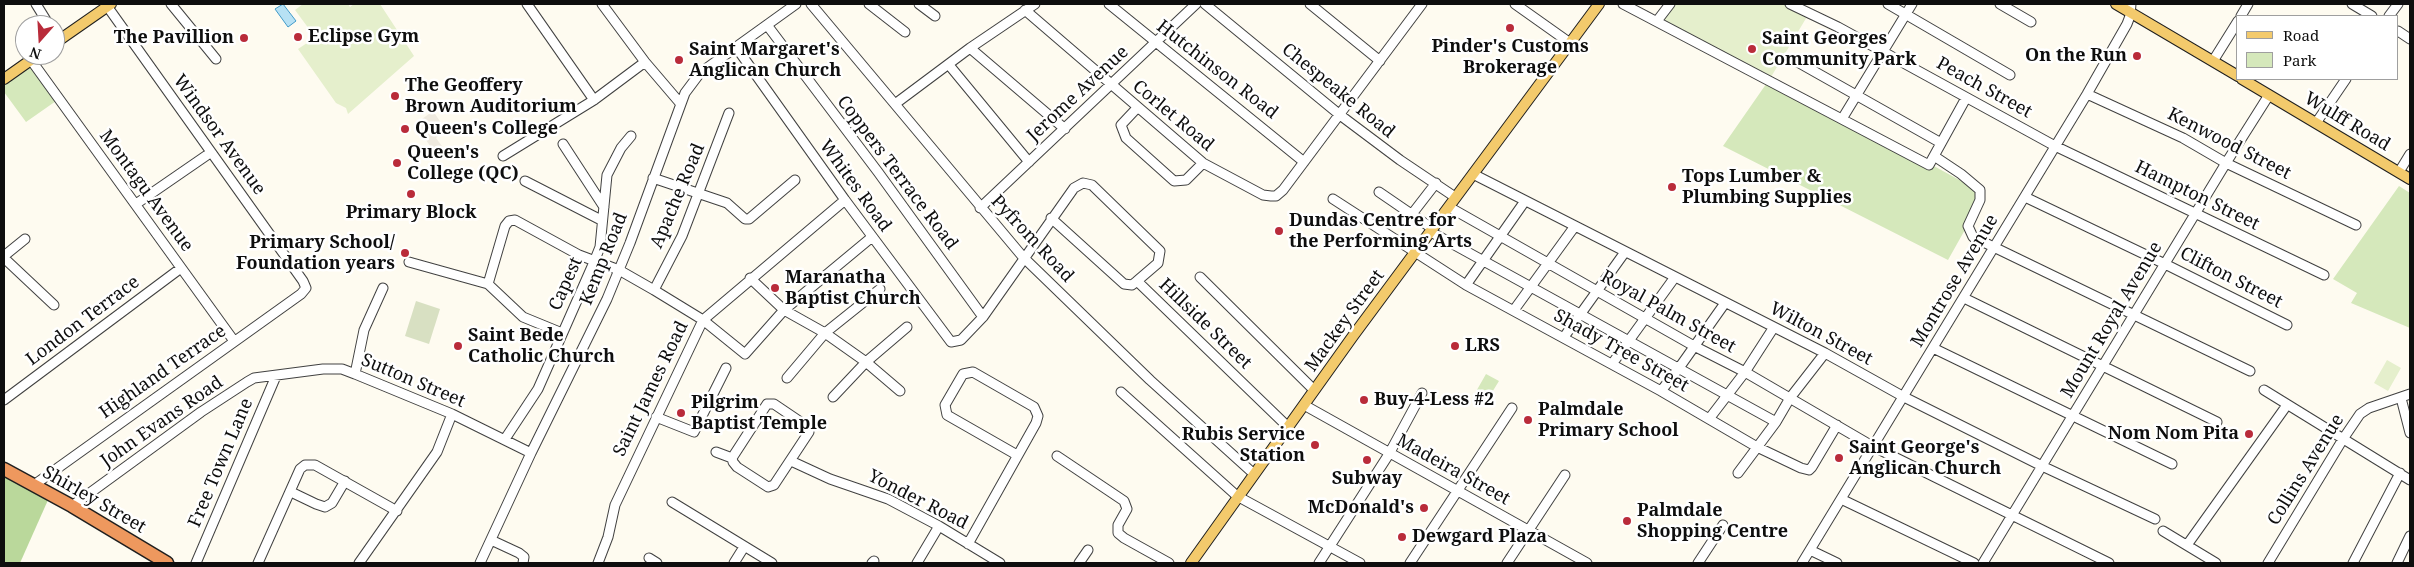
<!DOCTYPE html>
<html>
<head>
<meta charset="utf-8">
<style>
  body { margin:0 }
  #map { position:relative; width:2414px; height:567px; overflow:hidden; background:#fefbf0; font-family:"Noto Serif",serif }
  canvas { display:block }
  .frame { position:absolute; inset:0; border:5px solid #0e0e0e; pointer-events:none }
  .legend { position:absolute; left:2236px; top:15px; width:162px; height:65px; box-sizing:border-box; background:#fff; border:1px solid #9f9f9f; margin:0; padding:6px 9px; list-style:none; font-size:15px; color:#0e0e0e }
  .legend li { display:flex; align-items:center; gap:10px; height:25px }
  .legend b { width:25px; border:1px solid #9f9f9f }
  .north { position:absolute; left:15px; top:15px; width:50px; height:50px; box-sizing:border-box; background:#fff; border:1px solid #9f9f9f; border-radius:50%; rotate:199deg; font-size:14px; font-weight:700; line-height:20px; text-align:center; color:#0e0e0e }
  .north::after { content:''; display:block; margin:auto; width:18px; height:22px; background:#b92b3a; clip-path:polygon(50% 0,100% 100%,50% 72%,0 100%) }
</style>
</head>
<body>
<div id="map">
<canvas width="2414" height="567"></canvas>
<div class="frame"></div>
<ul class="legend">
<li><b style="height:6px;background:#f3ca6c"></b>Road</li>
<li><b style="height:14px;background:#d5e8bb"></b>Park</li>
</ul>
<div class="north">N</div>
</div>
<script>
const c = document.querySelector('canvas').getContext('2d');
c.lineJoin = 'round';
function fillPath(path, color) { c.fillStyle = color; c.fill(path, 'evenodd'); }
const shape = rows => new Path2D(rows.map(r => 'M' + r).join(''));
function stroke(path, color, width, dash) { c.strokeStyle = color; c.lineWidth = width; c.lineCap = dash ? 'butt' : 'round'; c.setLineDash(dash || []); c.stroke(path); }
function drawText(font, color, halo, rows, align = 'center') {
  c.font = font + ' "Noto Serif",serif'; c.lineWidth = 5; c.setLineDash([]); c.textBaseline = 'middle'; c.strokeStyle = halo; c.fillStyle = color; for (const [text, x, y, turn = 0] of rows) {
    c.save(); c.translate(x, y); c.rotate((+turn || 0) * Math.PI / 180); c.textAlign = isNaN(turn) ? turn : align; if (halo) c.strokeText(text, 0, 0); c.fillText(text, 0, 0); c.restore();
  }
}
fillPath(shape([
  [32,66,56,101,26,122,4,92,4,86],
  [1771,77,1985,194,1948,260,1723,146],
  [2399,186,2410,193,2410,328,2351,303,2357,293,2333,279],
  [1486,374,1499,381,1486,402,1474,395]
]), '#d5e8bb');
fillPath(shape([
  [4,475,48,500,20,563,4,563]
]), '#bad89b');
fillPath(shape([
  [416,301,440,309,429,344,405,336]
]), '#d8e0c2');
fillPath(shape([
  [303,4,348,4,350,7,354,4,380,4,414,56,348,114,346,108,336,103,298,49,310,41,317,31,312,33,295,10],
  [1675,4,1784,4,1808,15,1771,77,1663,21],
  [2387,360,2401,368,2388,391,2374,383]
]), '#e5efcc');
fillPath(shape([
  [433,111,446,130,436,138,447,153,439,159,415,124]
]), '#efeadf');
const water = shape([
  [283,4,296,21,288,27,275,9,283,4]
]);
fillPath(water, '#b7e1f4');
stroke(water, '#419ac8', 1);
const minor = shape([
  [36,4,49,25],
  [171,4,216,59],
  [527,4,594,100],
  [602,4,645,62,680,103],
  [811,4,1023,257,1150,380,1254,474],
  [869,4,905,32],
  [919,4,935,16],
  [1109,4,1304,162],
  [1205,4,1340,115,1400,160,1455,197],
  [1310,4,1380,61],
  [1515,4,1570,43],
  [1623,4,1929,165,1966,98],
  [1790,4,1838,27,2055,146,2324,275],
  [1888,4,2010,75],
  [2000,4,2031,22],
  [2352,4,2372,16],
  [1025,10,1203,163,1263,195,1271,196,1276,196,1283,190,1422,4],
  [2241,16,2248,4],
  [2389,16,2398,4],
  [1657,21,1670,4],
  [767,25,878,172,983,317],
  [2398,31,2410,39],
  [736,47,845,200,951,342,961,340,983,317,1074,188,1083,183,1092,185,1160,251,1158,263,1137,281],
  [970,48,1065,129],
  [31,60,234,341],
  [1794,60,1941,143],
  [2213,61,2238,21],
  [949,65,1029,162],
  [2087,94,2183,138,2226,163,2356,225],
  [895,104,970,48,1035,4],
  [1137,108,1121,125,1126,138,1174,181,1186,180,1203,163],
  [1842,119,1912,4],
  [2316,123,2346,79],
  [563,144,604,207],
  [503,156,594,100,645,62],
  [1934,156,1961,174,1980,190,1980,200,1968,226,1973,237,2250,371],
  [2399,172,2410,154],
  [1473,174,1825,353,1904,397,2042,466,2155,519],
  [653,178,727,203,745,219,749,219,795,180],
  [525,181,601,220],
  [1379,192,1433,229],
  [2025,197,2165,264,2287,325],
  [1333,199,1466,285,1661,391,1757,447,1801,468,1809,470,1812,467,1837,425],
  [136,204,210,153],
  [1449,207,1694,346,1745,372,1872,446,2109,563],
  [980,208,1196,4],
  [1412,214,1436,183],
  [1051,218,1124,284,1132,285,1137,281,1288,427],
  [1431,232,1776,422],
  [4,256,25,239],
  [4,258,54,305],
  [409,262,488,284,523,317,562,333],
  [1200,277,1314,390],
  [750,278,784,310,825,333,866,362,900,391],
  [488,284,505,226,509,221,515,220,579,255,619,270,654,290,703,320,745,354,784,310,872,237],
  [1466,285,1525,201],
  [654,290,682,236,729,113],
  [1964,298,2217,422],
  [1514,310,1575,226],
  [1564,337,1625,252],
  [1933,348,2172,464],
  [1612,364,1675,277],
  [355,374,364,330,383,288],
  [787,378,825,333,880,289],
  [2264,390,2410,480],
  [1661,391,1679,368,1725,303],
  [1121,392,1237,496,1360,563],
  [833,397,866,362,907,327],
  [2401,398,2410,433],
  [4,400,181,268],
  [767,404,774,404,808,427,809,432,774,485,768,487,737,467,733,462,732,458,767,404],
  [1304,405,1587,563],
  [656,417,694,432,726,368],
  [1709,419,1745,372,1774,327],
  [505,439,538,389,594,262,600,247,607,175,621,148,631,136],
  [716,452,732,458],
  [1057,456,1124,501,1127,509,1118,525,1118,533,1124,538,1169,563],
  [791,461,830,479,888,499,939,526,1000,563],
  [1738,473,1776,422,1790,398,1825,353],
  [34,485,301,294,306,288,303,281,107,6],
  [291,492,316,504,325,507,332,503,345,481],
  [1841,499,1974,563],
  [672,502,772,563],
  [72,506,201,412,247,382,254,378,323,369,342,369,355,374,452,414,531,453],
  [2163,531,2216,563],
  [491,540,519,553,524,557,523,563],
  [968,544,1036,423,1038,416,1034,407,973,372,963,374,945,405,947,415,1017,455],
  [2187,545,2287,405],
  [1810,550,1837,563],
  [649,558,657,563],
  [196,563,276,376],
  [258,563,300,469,305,465,315,465,397,511],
  [359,563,437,452,452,414],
  [480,563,531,453,607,299,630,243,685,93,700,73,796,4],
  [598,563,608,537,615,505,703,320,845,200],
  [734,563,744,547],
  [872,563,874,561],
  [917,563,939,526],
  [1079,563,1088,550],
  [1319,563,1389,454,1422,393],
  [1410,563,1512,408],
  [1507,563,1565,475],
  [1698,563,1723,525],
  [1802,563,2087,94,2127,24,2130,16,2131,4],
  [1983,563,2226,163,2269,95],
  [2268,563,2343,439,2360,414,2369,408,2410,394],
  [2353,563,2400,473],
  [2397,563,2410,536]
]);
const major = shape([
  [2116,4,2238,76],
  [55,43,111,4],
  [4,79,38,55],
  [2242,79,2410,179],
  [1191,563,1353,336,1599,4]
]);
const highway = shape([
  [4,469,72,506,167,563]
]);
stroke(minor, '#414141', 11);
stroke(major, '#1f1f1f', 12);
stroke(highway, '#1f1f1f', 15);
stroke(minor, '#fff', 9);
stroke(major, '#f3ca6c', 10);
stroke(highway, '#ee985e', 12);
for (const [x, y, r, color] of [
  [1510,28,5,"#b92b3a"],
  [298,37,5,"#b92b3a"],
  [244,38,5,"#b92b3a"],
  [1752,49,5,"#b92b3a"],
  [2137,56,5,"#b92b3a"],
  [679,60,5,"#b92b3a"],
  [395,96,5,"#b92b3a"],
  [405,129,5,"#b92b3a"],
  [397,163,5,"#b92b3a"],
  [1672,187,5,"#b92b3a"],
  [411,194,5,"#b92b3a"],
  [1279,231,5,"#b92b3a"],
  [405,253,5,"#b92b3a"],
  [775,288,5,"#b92b3a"],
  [458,346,5,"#b92b3a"],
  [1455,346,5,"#b92b3a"],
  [1364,400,5,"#b92b3a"],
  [681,413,5,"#b92b3a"],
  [1528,420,5,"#b92b3a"],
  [2249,434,5,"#b92b3a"],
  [1315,445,5,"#b92b3a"],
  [1839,458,5,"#b92b3a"],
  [1367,460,5,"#b92b3a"],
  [1424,508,5,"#b92b3a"],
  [1627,521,5,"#b92b3a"],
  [1402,537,5,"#b92b3a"]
]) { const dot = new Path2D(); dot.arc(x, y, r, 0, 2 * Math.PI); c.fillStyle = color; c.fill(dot); stroke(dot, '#fff', 2); }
drawText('bold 18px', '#0e0e0e', '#fff', [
  ["Eclipse Gym",308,37],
  ["The Pavillion",234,38,"right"],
  ["Saint Georges",1762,39],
  ["Community Park",1762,60],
  ["Pinder's Customs",1510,47,"center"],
  ["Brokerage",1510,68,"center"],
  ["Saint Margaret's",689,50],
  ["Anglican Church",689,71],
  ["On the Run",2127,56,"right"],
  ["The Geoffery",405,86],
  ["Brown Auditorium",405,107],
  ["Queen's College",415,129],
  ["Queen's",407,153],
  ["College (QC)",407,174],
  ["Tops Lumber &",1682,177],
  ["Plumbing Supplies",1682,198],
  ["Primary Block",411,213,"center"],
  ["Dundas Centre for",1289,221],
  ["the Performing Arts",1289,242],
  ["Primary School/",395,243,"right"],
  ["Foundation years",395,264,"right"],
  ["Maranatha",785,278],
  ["Baptist Church",785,299],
  ["Saint Bede",468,336],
  ["Catholic Church",468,357],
  ["LRS",1465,346],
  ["Buy-4-Less #2",1374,400],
  ["Pilgrim",691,403],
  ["Baptist Temple",691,424],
  ["Palmdale",1538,410],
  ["Primary School",1538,431],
  ["Nom Nom Pita",2239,434,"right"],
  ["Rubis Service",1305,435,"right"],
  ["Station",1305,456,"right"],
  ["Saint George's",1849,448],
  ["Anglican Church",1849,469],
  ["Subway",1367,479,"center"],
  ["McDonald's",1414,508,"right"],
  ["Palmdale",1637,511],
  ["Shopping Centre",1637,532],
  ["Dewgard Plaza",1412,537]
], 'left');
drawText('18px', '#0e0e0e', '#fff', [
  ["Hutchinson Road",1217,70,38],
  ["Peach Street",1984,88,29],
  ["Chespeake Road",1338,91,39],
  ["Jerome Avenue",1078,94,-43],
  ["Corlet Road",1173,116,40],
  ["Wulff Road",2347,122,31],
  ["Windsor Avenue",219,135,54],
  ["Kenwood Street",2229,144,27],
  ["Coppers Terrace Road",897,173,53],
  ["Whites Road",855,186,54],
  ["Montagu Avenue",146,191,54],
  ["Apache Road",678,196,-67],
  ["Hampton Street",2197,196,26],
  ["Pyfrom Road",1032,239,47],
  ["Kemp Road",604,259,-68],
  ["Clifton Street",2231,278,27],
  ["Montrose Avenue",1955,281,-59],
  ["Capest",566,284,-66],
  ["Royal Palm Street",1668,312,29],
  ["Mount Royal Avenue",2112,320,-59],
  ["London Terrace",83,321,-37],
  ["Mackey Street",1345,321,-54],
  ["Hillside Street",1205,324,44],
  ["Wilton Street",1821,334,28],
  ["Shady Tree Street",1621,351,29],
  ["Highland Terrace",163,372,-35],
  ["Sutton Street",413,381,23],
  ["Saint James Road",651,389,-64],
  ["John Evans Road",162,422,-35],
  ["Free Town Lane",221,463,-67],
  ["Madeira Street",1453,470,29],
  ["Collins Avenue",2306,470,-58],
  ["Shirley Street",94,500,30],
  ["Yonder Road",918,500,27]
]);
</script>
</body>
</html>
